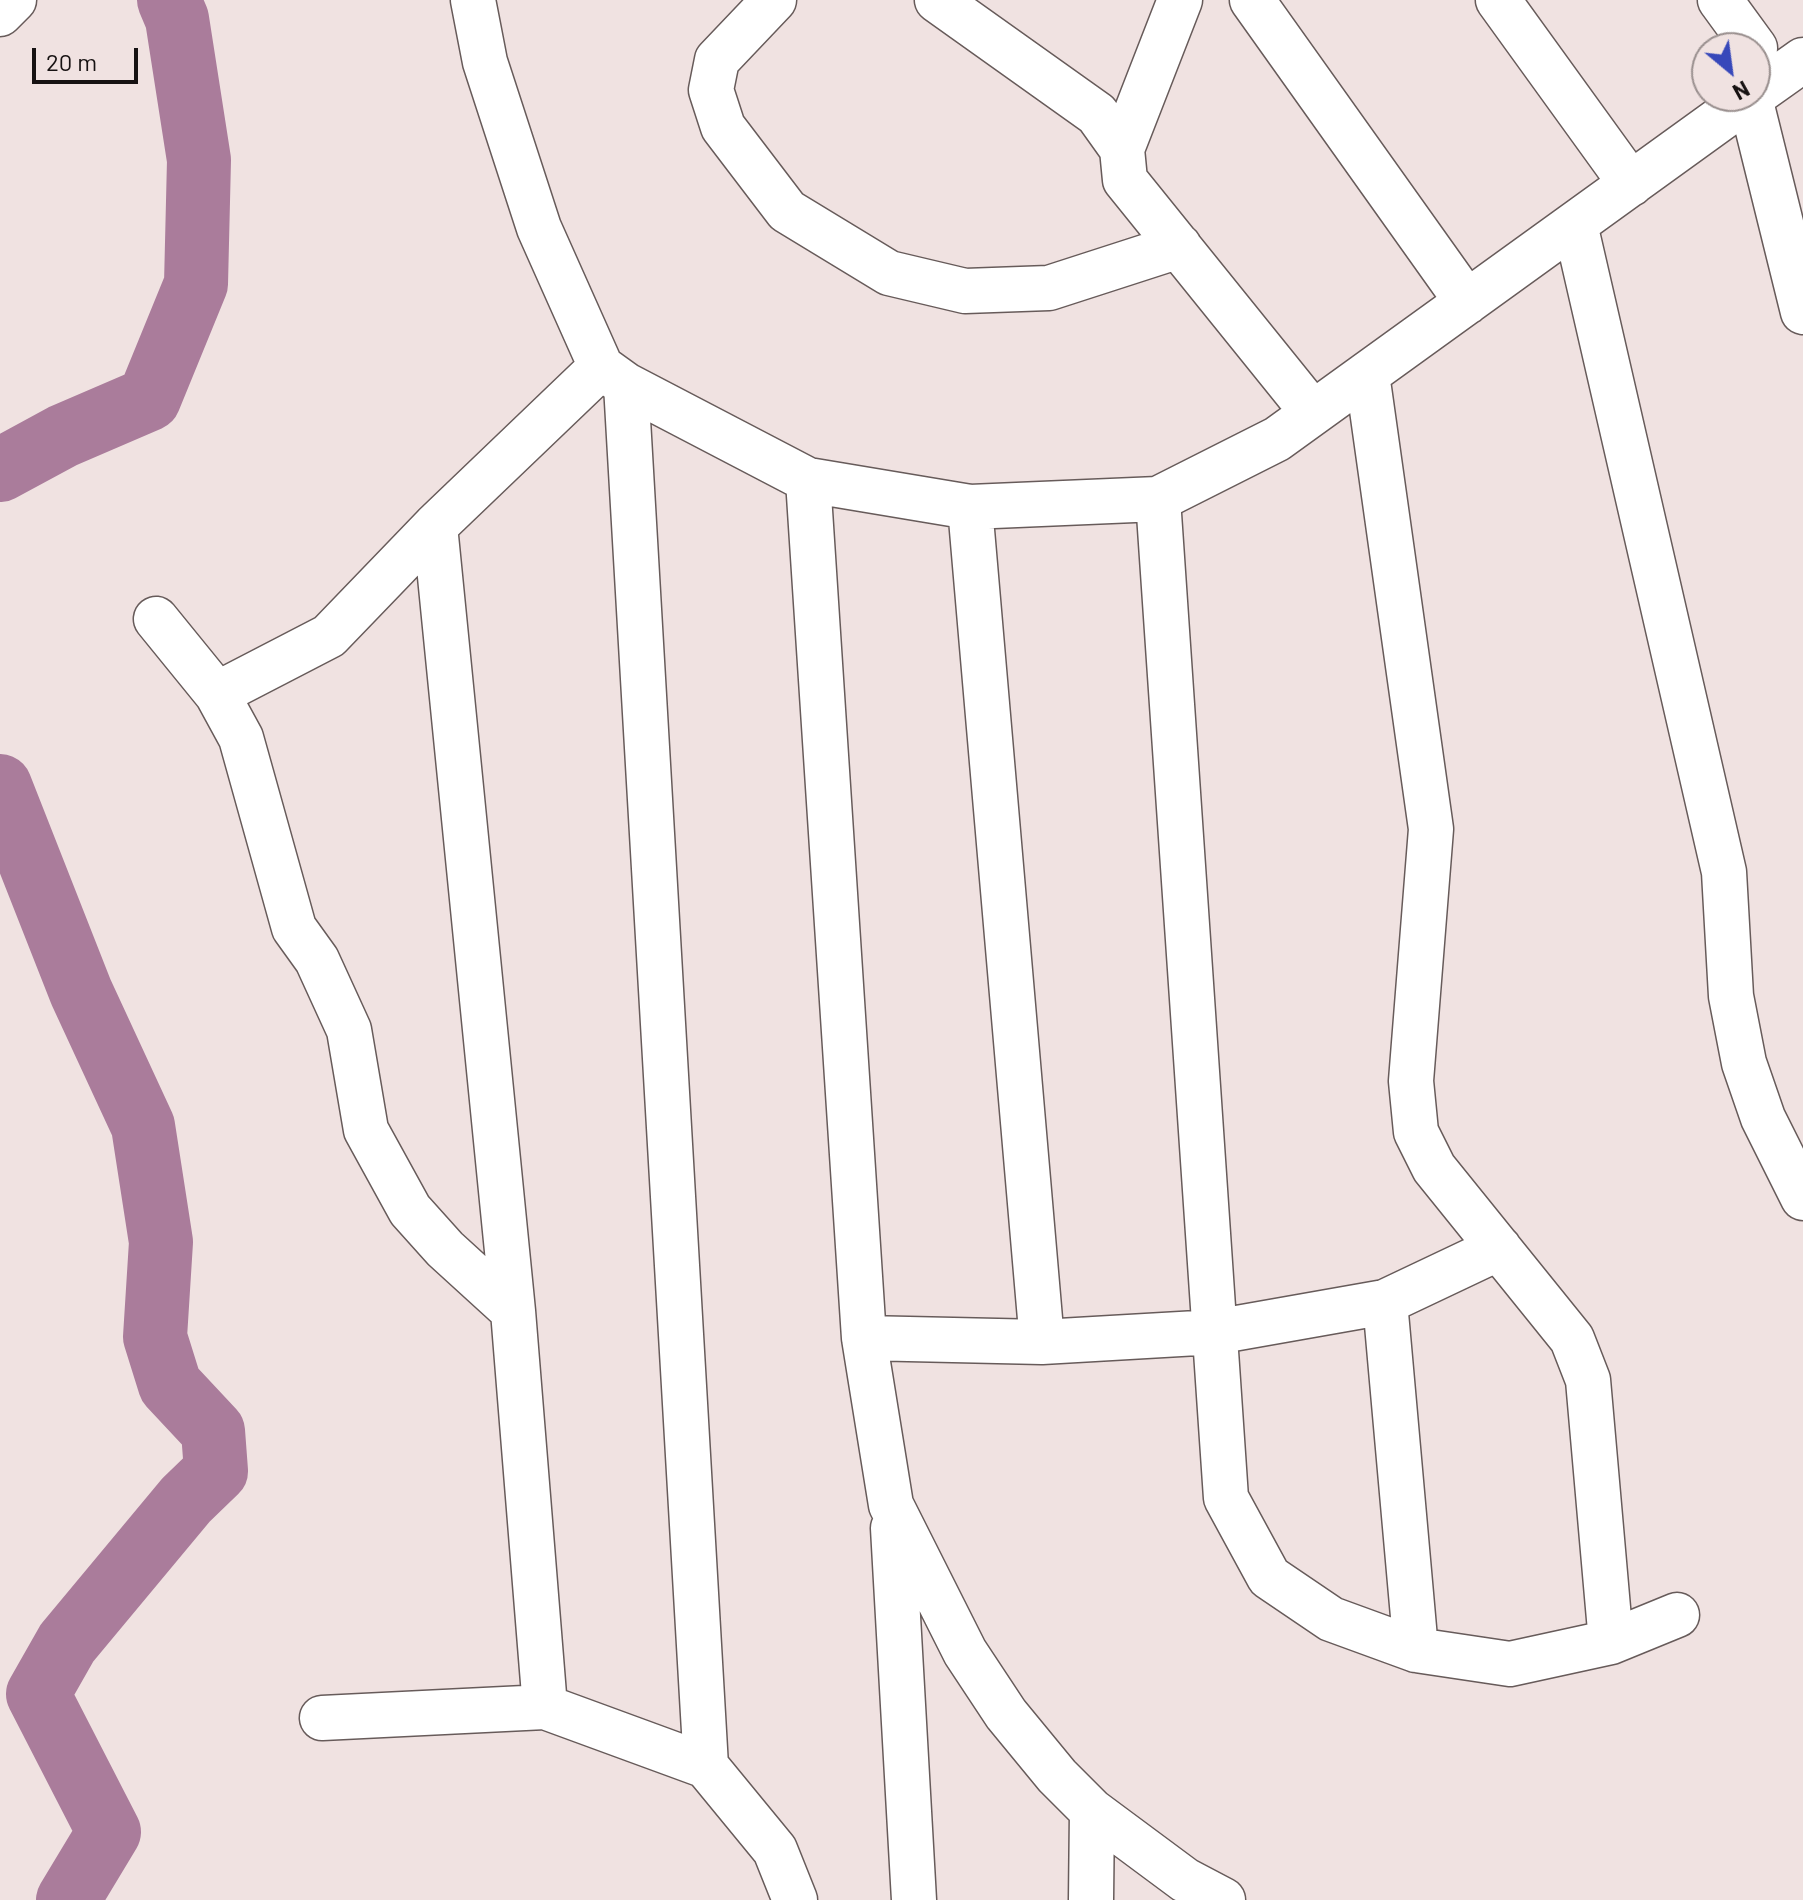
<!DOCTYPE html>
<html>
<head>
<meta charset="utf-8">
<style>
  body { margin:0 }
  #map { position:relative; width:1803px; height:1900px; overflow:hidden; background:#f0e2e1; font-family:Barlow,sans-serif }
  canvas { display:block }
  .north { position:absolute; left:1691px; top:32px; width:80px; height:80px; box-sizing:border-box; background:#f0e2e1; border:2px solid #998f8e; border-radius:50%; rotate:151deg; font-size:22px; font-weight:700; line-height:32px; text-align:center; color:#171212 }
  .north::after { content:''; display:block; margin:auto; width:28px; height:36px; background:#3748ba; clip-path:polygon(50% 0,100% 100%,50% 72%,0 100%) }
  .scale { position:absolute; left:32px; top:48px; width:106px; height:36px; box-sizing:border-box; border:4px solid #171212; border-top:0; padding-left:10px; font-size:24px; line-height:28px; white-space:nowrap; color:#171212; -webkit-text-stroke:6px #f0e2e1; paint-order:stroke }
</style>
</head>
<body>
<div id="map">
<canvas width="1803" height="1900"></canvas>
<div class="north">N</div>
<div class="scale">20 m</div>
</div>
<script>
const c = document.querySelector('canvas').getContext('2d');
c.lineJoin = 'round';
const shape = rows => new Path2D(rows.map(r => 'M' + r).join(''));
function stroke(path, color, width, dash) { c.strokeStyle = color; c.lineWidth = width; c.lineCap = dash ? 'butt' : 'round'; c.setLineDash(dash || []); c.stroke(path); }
stroke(shape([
  [0,470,63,436,149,399,196,284,199,160,177,19,169,0],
  [0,786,81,992,143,1126,161,1242,155,1337,170,1385,213,1431,216,1471,186,1500,67,1643,38,1694,109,1832,68,1900]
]), '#aa7c9b', 64);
const minor = shape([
  [473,0,485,62,539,228,601,367,626,385,808,480,970,507,1158,499,1277,439,1752,96],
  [774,0,717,60,711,90,723,127,787,211,889,273,965,291,1049,288,1179,246],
  [937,0,1097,114,1122,149,1180,0],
  [1252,0,1467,302],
  [1498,0,1631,184],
  [1720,0,1755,48],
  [0,14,14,0],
  [1755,94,1803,60],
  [1750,98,1803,312],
  [1122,149,1125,180,1313,413],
  [1575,224,1724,872,1731,996,1744,1063,1763,1118,1803,1198],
  [1367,374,1431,829,1411,1081,1416,1132,1434,1168,1572,1339,1588,1380,1611,1642],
  [626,385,706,1766],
  [808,480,864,1338,891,1505,965,1652,1006,1714,1057,1776,1092,1811,1185,1880,1223,1900],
  [1158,499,1226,1498,1269,1577,1331,1619,1416,1650,1510,1664,1611,1642,1677,1615],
  [970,507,1042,1342],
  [435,526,513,1311,545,1707],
  [156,619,217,694,241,738,294,928,317,960,349,1030,366,1130,410,1210,445,1249,513,1311],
  [217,694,329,636,435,526,601,367],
  [1385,1302,1499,1248],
  [864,1338,1042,1342,1215,1332,1385,1302,1416,1650],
  [893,1528,914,1900],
  [322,1718,545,1707,706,1766,775,1850,795,1900],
  [1091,1900,1092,1811]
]);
stroke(minor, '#675b5a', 47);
stroke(minor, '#fff', 44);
</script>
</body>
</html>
